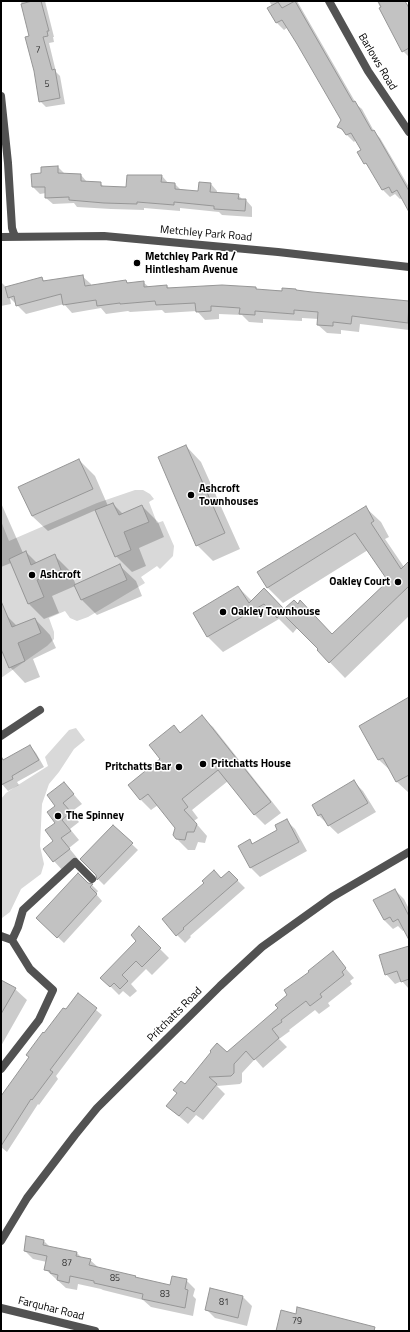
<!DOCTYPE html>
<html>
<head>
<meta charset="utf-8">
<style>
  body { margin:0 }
  #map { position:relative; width:410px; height:1332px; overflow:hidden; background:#fff; font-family:"Titillium Web",sans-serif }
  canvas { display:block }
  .frame { position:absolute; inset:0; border:2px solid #000; pointer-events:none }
</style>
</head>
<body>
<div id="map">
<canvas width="410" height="1332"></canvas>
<div class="frame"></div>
</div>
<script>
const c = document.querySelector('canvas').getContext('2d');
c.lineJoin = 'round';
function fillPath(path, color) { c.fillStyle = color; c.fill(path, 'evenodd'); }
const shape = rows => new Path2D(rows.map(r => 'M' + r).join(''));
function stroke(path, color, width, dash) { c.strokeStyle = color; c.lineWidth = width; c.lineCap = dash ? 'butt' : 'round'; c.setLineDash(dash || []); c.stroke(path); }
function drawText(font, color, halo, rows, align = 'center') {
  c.font = font + ' "Titillium Web",sans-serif'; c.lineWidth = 3; c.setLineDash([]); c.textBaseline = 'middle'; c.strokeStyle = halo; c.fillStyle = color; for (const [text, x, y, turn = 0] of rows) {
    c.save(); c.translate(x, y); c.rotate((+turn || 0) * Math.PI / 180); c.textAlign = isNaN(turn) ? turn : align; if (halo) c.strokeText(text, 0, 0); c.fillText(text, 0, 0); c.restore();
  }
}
fillPath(shape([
  [135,490,143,490,150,494,154,499,149,502,157,523,163,521,174,546,173,556,160,569,157,566,141,577,145,583,88,617,77,621,70,618,65,611,49,618,54,632,54,639,47,646,1,678,1,521,9,541,97,503],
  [76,728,85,740,74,749,59,772,49,784,42,804,40,846,44,864,41,874,21,889,10,912,2,918,1,799,6,793,18,785,48,766,45,757,69,730]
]), '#d9d9d9');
fillPath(shape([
  [21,1,45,1,54,37,53,37,54,42,49,43,56,72,60,76,65,104,46,107,40,101,30,37],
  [269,1,297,1,357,105,362,109,375,133,380,138,409,187,409,210,402,198,400,199,395,194,390,197,383,190,371,169,365,163,362,150,356,140,354,142,339,127,342,120,288,27,284,30,277,23,269,8,272,6],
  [377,1,404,1,409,6,409,57,403,51],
  [58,167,65,174,81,175,87,182,100,183,104,187,127,188,162,176,169,184,175,184,181,190,199,192,211,184,217,191,217,193,238,195,243,200,246,200,252,207,252,217,222,215,219,212,180,208,180,211,144,208,144,210,111,209,77,207,74,203,53,204,46,198,46,193,40,194,33,187,42,174],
  [82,276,91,284,91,286,126,281,128,283,143,282,149,287,167,286,169,288,256,288,258,290,297,291,409,303,409,330,360,324,359,332,341,330,341,334,327,333,318,325,319,319,302,318,302,321,263,319,263,323,249,322,242,315,219,314,219,319,205,320,197,311,165,313,162,310,130,312,128,311,106,314,101,308,72,313,64,304,26,314,10,298,11,304,1,306,1,282,7,288,42,278,45,282],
  [186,446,201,462,240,549,213,561,197,545],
  [79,460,95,476,108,506,113,504,123,514,142,506,158,522,164,537,139,548,146,566,132,572,116,556,96,510,48,531,32,516],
  [1,503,23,553,26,552,37,563,54,555,70,571,76,585,120,566,136,581,142,596,97,615,82,600,75,586,52,596,59,613,44,619,29,604,11,563,1,567],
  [365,507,381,522,389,537,385,539,404,567,409,570,409,616,345,678,318,650,320,649,298,627,293,633,279,619,223,652,208,637,194,614,238,587,252,601,264,590,284,610,333,635,390,581,368,550,283,603,268,588,259,572],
  [6,615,17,626,35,619,50,635,56,648,33,659,40,677,25,683,10,667,1,647,1,617],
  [409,699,409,793,397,782,391,771,379,760,360,726],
  [202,717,213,727,281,813,265,825,255,815,228,781,192,810,198,818,194,821,207,836,205,843,198,842,195,850,188,850,177,839,177,828,158,805,151,810,141,800,162,759,174,726,181,733],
  [30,746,36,753,44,767,17,782,19,785,8,791,1,783,1,763],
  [354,782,363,791,376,812,338,834,318,815],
  [64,783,82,804,71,812,79,822,70,829,79,840,69,848,78,859,63,871,44,850,55,841,56,806],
  [286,820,295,829,307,851,260,877,251,868,239,846,249,840,253,844,279,831],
  [113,826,138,850,104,885,98,879,97,875],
  [222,879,237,880,245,888,190,936,191,937,185,943,177,935],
  [88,884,92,885,98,891,96,894,102,901,64,943,44,924],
  [395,890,404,899,409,909,409,938,405,930,403,931,398,926,393,929,384,920],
  [139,928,169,958,152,975,146,969,131,984,137,991,130,997,123,991,119,995,102,978,138,941],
  [409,947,409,989,402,981,395,984,386,974],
  [332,953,354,978,350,981,352,984,328,1003,330,1006,319,1014,315,1010,289,1030,290,1031,279,1039,287,1047,263,1068,255,1059,242,1073,242,1082,240,1084,217,1086,225,1094,203,1120,196,1115,188,1124,167,1106,185,1086,227,1054,279,1009,289,995,310,972],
  [1,982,15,989,27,1000,1,1046],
  [78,995,102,1015,56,1076,58,1079,39,1105,38,1104,7,1152,1,1147,1,1098],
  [27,1238,44,1241,51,1248,77,1253,82,1258,90,1260,99,1268,135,1276,137,1279,171,1286,186,1280,195,1289,193,1296,196,1299,193,1316,151,1307,143,1300,103,1290,101,1289,78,1284,77,1290,66,1288,45,1269,47,1262,33,1259,25,1251],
  [243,1297,252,1306,247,1326,215,1318,206,1309]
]), '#0003');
const building = shape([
  [32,1,41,1,49,31,47,31,48,36,43,37,52,70,55,69,60,98,39,102,34,71,25,37,29,36,21,4,32,1],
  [295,1,353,102,355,101,372,131,374,130,409,191,409,212,397,190,392,193,389,187,382,190,366,163,364,164,357,152,361,150,351,133,346,135,342,129,337,127,341,120,297,44,282,20,276,23,267,8,278,2,282,8,295,1],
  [378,1,405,1,409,8,409,48,402,52,379,8,381,7,378,1],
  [58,166,58,173,81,174,81,181,101,182,101,186,126,187,127,175,162,175,161,182,175,183,175,189,198,191,199,182,211,183,210,192,239,194,238,199,246,199,245,211,214,209,214,206,174,202,174,205,137,202,137,204,104,203,69,200,69,197,45,198,45,187,32,187,31,174,41,173,41,167,58,166],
  [83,275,85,286,126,280,127,283,144,281,144,287,167,285,167,288,222,285,256,287,256,289,282,291,282,288,296,289,296,290,312,292,409,301,408,323,352,316,351,324,333,322,333,326,317,325,318,312,294,310,294,314,255,311,255,315,239,314,240,308,211,306,211,311,196,312,195,303,156,305,155,301,120,304,120,303,97,306,96,300,63,305,61,294,16,306,14,296,8,298,5,287,42,277,43,281,83,275],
  [186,445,225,533,196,546,158,457,186,445],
  [79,459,93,489,32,516,18,487,79,459],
  [113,503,119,515,142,505,149,522,124,532,131,550,115,557,95,510,113,503],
  [366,506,374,521,371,523,401,569,409,561,409,586,329,663,317,650,318,649,282,613,277,618,264,604,207,637,193,613,238,586,249,603,264,588,284,609,294,600,298,604,300,600,332,634,388,581,355,533,267,588,257,572,366,506],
  [26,551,31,565,55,554,61,570,37,580,44,597,28,604,9,559,26,551],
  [120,564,127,580,81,600,74,585,120,564],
  [1,601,12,627,35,618,41,633,18,643,25,661,9,668,1,649,1,601],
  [409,697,409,775,396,782,383,758,378,760,359,726,409,697],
  [202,715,271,802,254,815,218,770,182,799,188,807,184,810,197,824,194,832,187,832,185,840,176,839,173,835,175,828,148,794,140,800,128,785,160,759,149,745,174,725,180,733,202,715],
  [30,745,39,760,12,776,13,779,1,785,1,756,3,760,30,745],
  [354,780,368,803,328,826,321,814,318,816,312,805,354,780],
  [64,782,74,794,63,803,71,812,62,820,71,831,61,838,70,849,53,862,43,849,53,841,45,830,55,823,47,812,55,806,47,795,64,782],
  [287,819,299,842,250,868,238,846,250,839,252,844,277,830,275,825,287,819],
  [113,825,133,843,97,880,96,875,80,859,113,825],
  [214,870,221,878,229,871,238,880,183,928,184,929,176,936,162,919,204,883,202,881,214,870],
  [78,873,88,883,93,884,90,887,97,894,57,938,36,918,78,873],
  [395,889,409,916,409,940,398,919,393,922,390,917,384,920,373,900,395,889],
  [139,926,161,948,142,967,136,961,122,975,128,981,120,989,114,983,110,987,100,978,136,941,131,935,139,926],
  [409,946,409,979,401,982,397,971,385,975,379,955,409,946],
  [333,951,346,968,342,972,344,975,320,994,322,997,310,1006,306,1001,281,1020,282,1022,272,1029,279,1038,254,1060,246,1051,234,1064,234,1073,231,1076,209,1077,217,1084,194,1112,187,1107,179,1116,166,1106,177,1093,173,1090,181,1081,185,1084,211,1052,210,1051,217,1043,227,1052,278,1008,275,1005,287,995,284,990,309,972,308,971,333,951],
  [1,980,16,988,1,1014,1,980],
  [78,993,97,1008,50,1070,53,1072,32,1100,31,1099,1,1146,1,1096,29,1057,26,1055,43,1032,44,1033,63,1008,66,1009,78,993],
  [26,1236,44,1240,43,1245,77,1252,76,1256,91,1259,89,1265,136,1276,135,1277,170,1285,172,1276,187,1279,185,1289,188,1290,185,1308,142,1299,143,1294,94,1283,94,1281,70,1276,69,1283,57,1280,58,1275,50,1273,50,1271,44,1270,47,1256,24,1251,26,1236],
  [210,1288,243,1296,238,1318,205,1310,210,1288],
  [297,1307,375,1327,374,1331,276,1331,281,1310,296,1314,297,1307]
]);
fillPath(building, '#c2c2c2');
stroke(building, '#969696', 1);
stroke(shape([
  [329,1,368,71,409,132],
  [1,96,8,163,12,228,15,237],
  [1,237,104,236,278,252,409,267],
  [1,736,40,710],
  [1,936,12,940,30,969,53,990,39,1020,1,1069],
  [12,940,18,927,23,910,75,862,92,879],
  [1,1308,95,1331]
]), '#525252', 8);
stroke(shape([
  [1,1241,27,1198,75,1135,97,1108,220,986,262,947,332,897,409,852]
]), '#525252', 8);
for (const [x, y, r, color] of [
  [137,263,4,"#000"],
  [191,495,4,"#000"],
  [32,575,4,"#000"],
  [398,582,4,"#000"],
  [223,612,4,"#000"],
  [203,764,4,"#000"],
  [179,767,4,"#000"],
  [58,816,4,"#000"]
]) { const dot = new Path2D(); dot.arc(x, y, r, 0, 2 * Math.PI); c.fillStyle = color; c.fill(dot); stroke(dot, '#fff', 1.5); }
drawText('9px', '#303030', null, [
  ["7",38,51],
  ["5",47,85],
  ["87",67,1264],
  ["85",115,1279],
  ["83",165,1295],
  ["81",224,1303],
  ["79",297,1322]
]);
drawText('11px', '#000', '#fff', [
  ["Barlows Road",377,62,59],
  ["Metchley Park Road",206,234,5],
  ["Pritchatts Road",175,1015,-45],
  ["Farquhar Road",51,1309,14]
]);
drawText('bold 11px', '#000', '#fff', [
  ["Metchley Park Rd /",145,257],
  ["Hintlesham Avenue",145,270],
  ["Ashcroft",199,489],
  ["Townhouses",199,502],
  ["Ashcroft",40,575],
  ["Oakley Court",390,582,"right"],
  ["Oakley Townhouse",231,612],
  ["Pritchatts House",211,764],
  ["Pritchatts Bar",171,767,"right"],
  ["The Spinney",66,816]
], 'left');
</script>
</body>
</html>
